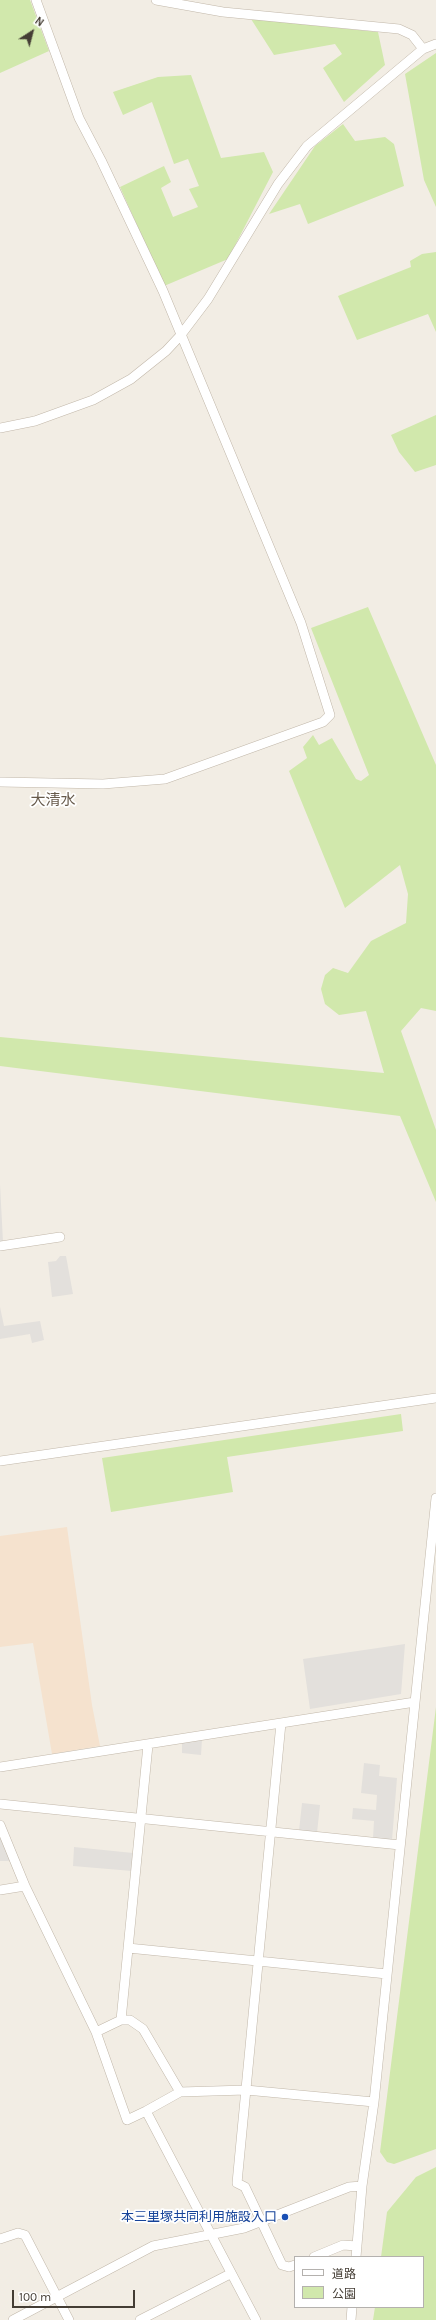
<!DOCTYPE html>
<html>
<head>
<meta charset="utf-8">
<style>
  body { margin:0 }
  #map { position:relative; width:436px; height:2320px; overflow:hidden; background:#f2ede4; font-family:Karla,"Noto Sans JP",sans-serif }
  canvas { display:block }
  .legend { position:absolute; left:294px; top:2256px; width:130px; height:52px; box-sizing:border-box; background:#fff; border:1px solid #b4b1ae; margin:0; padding:5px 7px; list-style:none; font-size:12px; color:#443d34 }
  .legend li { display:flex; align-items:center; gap:8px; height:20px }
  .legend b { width:20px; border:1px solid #b4b1ae }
  .north { position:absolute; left:12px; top:12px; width:40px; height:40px; -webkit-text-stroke:3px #fff; paint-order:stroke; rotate:36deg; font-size:11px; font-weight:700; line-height:16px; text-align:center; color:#443d34 }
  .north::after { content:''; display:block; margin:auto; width:14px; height:18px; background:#443d34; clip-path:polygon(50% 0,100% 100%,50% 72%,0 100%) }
  .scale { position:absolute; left:12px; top:2290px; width:123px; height:18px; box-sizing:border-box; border:2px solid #443d34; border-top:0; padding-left:5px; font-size:12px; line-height:14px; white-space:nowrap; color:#443d34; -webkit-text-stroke:3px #fff; paint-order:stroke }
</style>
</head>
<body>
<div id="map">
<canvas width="436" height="2320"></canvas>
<ul class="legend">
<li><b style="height:5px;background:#fff"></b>道路</li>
<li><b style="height:11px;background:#d1e8ac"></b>公園</li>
</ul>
<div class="north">N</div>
<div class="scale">100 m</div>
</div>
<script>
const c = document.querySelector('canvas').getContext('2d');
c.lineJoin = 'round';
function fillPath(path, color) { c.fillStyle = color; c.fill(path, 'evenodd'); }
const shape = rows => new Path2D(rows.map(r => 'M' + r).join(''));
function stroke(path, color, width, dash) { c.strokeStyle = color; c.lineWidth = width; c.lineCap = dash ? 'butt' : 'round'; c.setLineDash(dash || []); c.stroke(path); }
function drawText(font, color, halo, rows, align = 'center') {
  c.font = font + ' Karla,"Noto Sans JP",sans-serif'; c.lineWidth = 3.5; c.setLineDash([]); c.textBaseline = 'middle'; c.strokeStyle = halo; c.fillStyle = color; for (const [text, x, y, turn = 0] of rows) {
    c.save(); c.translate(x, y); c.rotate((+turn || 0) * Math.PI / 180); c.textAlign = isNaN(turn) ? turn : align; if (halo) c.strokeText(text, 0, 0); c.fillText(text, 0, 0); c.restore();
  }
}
fillPath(shape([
  [67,1527,92,1705,100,1746,52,1754,33,1643,0,1647,0,1536]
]), '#f5e2ce');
fillPath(shape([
  [0,0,30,0,49,51,0,73],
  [251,19,378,32,385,65,344,102,323,68,342,54,335,44,274,55],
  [436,53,436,207,424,180,405,74],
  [191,75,221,158,264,152,273,172,228,259,164,286,120,187,164,166,171,182,161,188,173,217,198,207,189,189,199,186,188,159,174,164,152,102,123,115,113,92,158,77],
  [343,124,355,141,385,137,394,144,404,186,308,224,300,204,269,214,315,146],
  [436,252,436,332,428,314,357,340,338,296,411,267,410,261,422,254],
  [436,415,436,465,415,472,399,452,391,435],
  [368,607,436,765,436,1011,421,1008,401,1031,436,1130,436,1202,400,1116,0,1066,0,1037,384,1073,366,1011,339,1015,325,1004,321,989,325,975,333,968,348,973,371,941,406,923,408,894,400,865,345,908,289,771,307,758,303,747,313,735,319,745,332,738,356,779,361,781,369,775,311,628],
  [401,1414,403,1431,227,1457,233,1492,111,1512,102,1458],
  [436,1707,436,2149,394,2164,387,2162,380,2152],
  [436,2167,436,2320,373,2320,375,2307,423,2307,423,2257,381,2257,387,2212,416,2177]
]), '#d1e8ac');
fillPath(shape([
  [0,1184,3,1242,0,1242],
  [60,1256,66,1256,73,1294,52,1297,48,1262,56,1261],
  [0,1307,4,1326,40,1321,44,1340,32,1343,30,1334,0,1339],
  [405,1644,401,1694,310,1709,303,1659],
  [202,1739,201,1755,182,1753,182,1742],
  [364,1763,380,1765,379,1776,397,1778,392,1840,373,1838,374,1821,352,1819,353,1808,376,1810,377,1795,361,1793],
  [302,1803,320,1805,317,1833,299,1831],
  [0,1837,10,1858,11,1861,0,1861],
  [74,1847,133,1853,132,1871,73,1866]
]), '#e3e0dc');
const minor = shape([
  [156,0,223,12,399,29,412,35,423,49],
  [0,428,35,421,93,400,131,379,166,351,180,336,208,299,278,184,307,146,423,49,436,44],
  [0,782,103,784,165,779,323,722,330,715,301,623,163,291,101,160,79,118,36,0],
  [0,1246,60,1237],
  [0,1461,436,1398],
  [281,1723,237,2183,245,2187,282,2265,289,2267,295,2265],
  [0,1767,415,1702],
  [0,1804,400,1845],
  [0,1825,25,1886,96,2032,127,2120,146,2111,256,2320],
  [0,1890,25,1886],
  [128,1948,387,1974],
  [121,2020,148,1745],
  [96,2032,121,2020,130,2020,143,2029,180,2092,146,2111],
  [180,2092,246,2090,374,2102],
  [0,2239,18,2233,25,2235,69,2320],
  [314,2257,343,2245,357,2246],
  [356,2257,362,2186,374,2102,436,1498],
  [13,2320,153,2246,244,2228,349,2187,362,2186],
  [140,2320,230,2274],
  [351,2320,352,2307]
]);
stroke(minor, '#c1b7a9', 10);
stroke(minor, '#fff', 9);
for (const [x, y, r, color] of [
  [285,2217,4,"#1a4fb4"]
]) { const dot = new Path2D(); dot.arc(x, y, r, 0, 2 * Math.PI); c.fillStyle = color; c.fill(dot); stroke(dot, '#fff', 1.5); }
drawText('13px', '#164399', '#fff', [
  ["本三里塚共同利用施設入口",277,2217]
], 'right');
drawText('15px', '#675a4b', '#fff', [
  ["大清水",53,801]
]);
</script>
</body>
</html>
